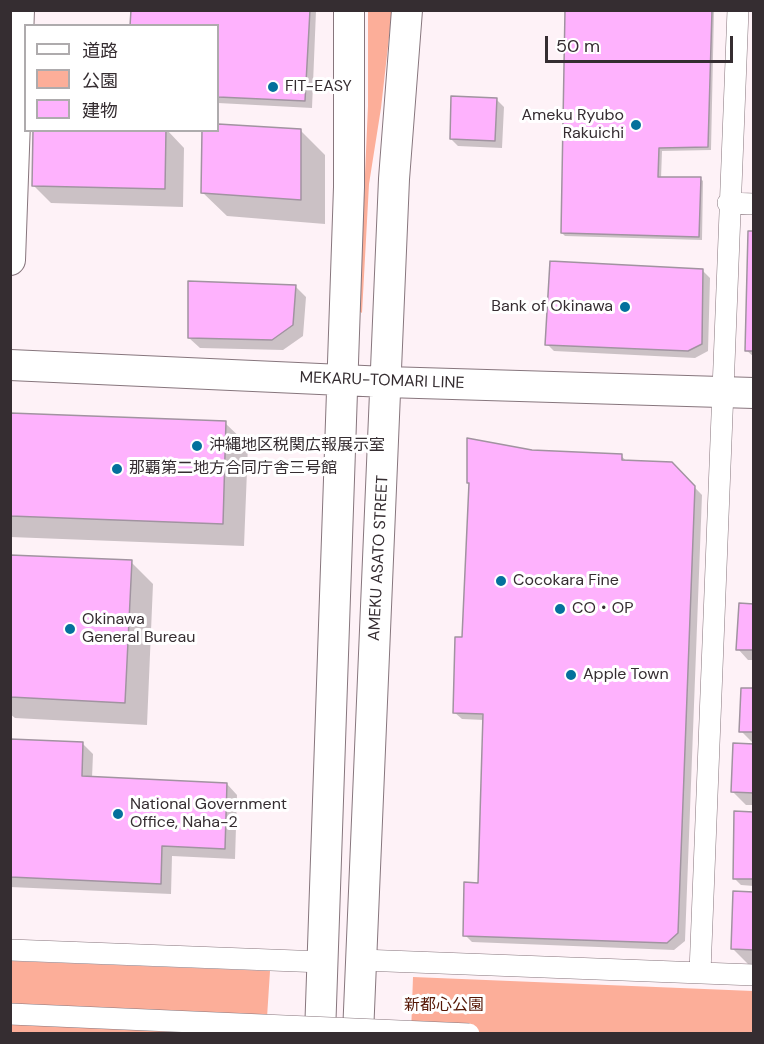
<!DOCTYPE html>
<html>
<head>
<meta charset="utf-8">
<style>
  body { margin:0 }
  #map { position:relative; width:764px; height:1044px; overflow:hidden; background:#fef2f7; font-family:"DM Sans","Noto Sans JP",sans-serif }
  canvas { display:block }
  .frame { position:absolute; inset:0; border:12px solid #352d31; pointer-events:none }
  .legend { position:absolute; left:24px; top:24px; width:195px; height:108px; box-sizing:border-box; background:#fff; border:2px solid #aeabad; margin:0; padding:8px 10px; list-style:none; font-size:18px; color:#352d31 }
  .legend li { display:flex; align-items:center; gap:12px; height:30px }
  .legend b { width:30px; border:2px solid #aeabad }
  .scale { position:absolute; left:545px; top:36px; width:188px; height:27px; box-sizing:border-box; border:3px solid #352d31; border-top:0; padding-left:8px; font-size:18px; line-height:21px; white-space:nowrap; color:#352d31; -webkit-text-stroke:4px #fff; paint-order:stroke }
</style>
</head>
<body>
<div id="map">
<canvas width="764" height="1044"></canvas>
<div class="frame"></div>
<ul class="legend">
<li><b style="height:8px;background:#fff"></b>道路</li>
<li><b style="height:16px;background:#fcae99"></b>公園</li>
<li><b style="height:16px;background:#feb2fd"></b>建物</li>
</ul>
<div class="scale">50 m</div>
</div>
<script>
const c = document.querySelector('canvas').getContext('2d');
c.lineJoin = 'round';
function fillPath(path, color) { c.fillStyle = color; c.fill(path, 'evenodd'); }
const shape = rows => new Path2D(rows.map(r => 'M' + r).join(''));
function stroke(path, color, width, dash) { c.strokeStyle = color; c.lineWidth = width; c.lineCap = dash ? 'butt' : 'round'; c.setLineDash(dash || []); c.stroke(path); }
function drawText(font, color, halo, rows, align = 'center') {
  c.font = font + ' "DM Sans","Noto Sans JP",sans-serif'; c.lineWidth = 6; c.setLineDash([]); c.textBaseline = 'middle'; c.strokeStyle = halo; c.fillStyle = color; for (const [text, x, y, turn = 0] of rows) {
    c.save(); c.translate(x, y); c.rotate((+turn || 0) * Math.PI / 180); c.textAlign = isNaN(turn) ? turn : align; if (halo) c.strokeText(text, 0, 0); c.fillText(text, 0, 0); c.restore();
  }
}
fillPath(shape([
  [368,11,392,11,381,108,369,184,362,313,359,311,368,106],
  [11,961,270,971,266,1033,11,1034],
  [413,977,753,991,753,1033,411,1034]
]), '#fcae99');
fillPath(shape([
  [132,10,330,10,316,11,312,108,218,103,218,26],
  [568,10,714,10,711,150,662,151,661,179,700,178,703,181,702,240,565,236,562,233],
  [497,100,504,107,502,148,458,146,451,139],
  [218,125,300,130,325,155,325,224,227,216,202,192],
  [34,130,167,130,184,148,183,207,51,203,33,185],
  [754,233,754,357,746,350],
  [703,271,710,278,708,351,695,358,554,351,547,344],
  [295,286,306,297,303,336,283,350,200,348,189,338],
  [10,415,225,423,248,445,244,546,10,537],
  [532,452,621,456,628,462,671,463,702,495,685,941,674,950,472,942,465,935,479,884,484,720,462,719,454,712,464,638],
  [10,556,131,562,153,584,147,725,15,718,10,714],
  [754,606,754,660,748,660,738,649],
  [754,690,754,744,741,731],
  [10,741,83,744,93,754,92,778,227,784,237,795,235,859,172,856,171,894,10,887],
  [754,745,754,805,746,805,732,791],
  [754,813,754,886,741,885,734,878],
  [754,894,754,970,732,948]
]), '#0003');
const building = shape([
  [131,10,310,10,305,101,218,97,218,26,130,26,131,10],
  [565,10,712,10,708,147,659,148,658,177,701,177,699,237,561,233,565,10],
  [451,96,497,98,495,141,450,139,451,96],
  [218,124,301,129,301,200,201,193,202,130,218,130,218,124],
  [33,130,166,130,165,189,32,186,33,130],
  [748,231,754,231,754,351,745,351,748,231],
  [550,261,703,269,702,344,688,351,545,345,550,261],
  [188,281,296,285,293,325,272,340,188,338,188,281],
  [10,413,226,421,223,524,10,516,10,413],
  [467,438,532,450,622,454,622,460,672,462,695,486,678,933,667,943,463,936,464,882,478,883,483,714,453,713,455,637,462,637,469,483,467,483,467,438],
  [10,555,132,560,125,703,10,697,10,555],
  [739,603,754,604,754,650,736,650,739,603],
  [741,688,754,688,754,732,739,732,741,688],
  [10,739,83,742,82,776,227,783,225,849,162,846,161,884,10,877,10,739],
  [733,743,754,744,754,793,731,792,733,743],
  [734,811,754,812,754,879,733,879,734,811],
  [733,891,754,892,754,950,731,949,733,891]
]);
fillPath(building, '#feb2fd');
stroke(building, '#a193a0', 1.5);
const street = shape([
  [728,203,754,204],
  [10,950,323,962],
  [361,960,754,975],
  [700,972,738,10]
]);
const secondary = shape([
  [10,260,19,10],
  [10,365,386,382,754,393],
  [320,1034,349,187,349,10],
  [358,1034,394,179,407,10]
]);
stroke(street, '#87767d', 22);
stroke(secondary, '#87767d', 32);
stroke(street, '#fff', 21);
stroke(secondary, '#fff', 30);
const streetBridge = shape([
  [10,1014,469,1034]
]);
stroke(streetBridge, '#87767d', 22, []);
stroke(streetBridge, '#fff', 21);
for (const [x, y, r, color] of [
  [273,87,6,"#04709c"],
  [636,125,6,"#04709c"],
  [625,307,6,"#04709c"],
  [197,446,6,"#04709c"],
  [117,469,6,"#04709c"],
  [501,581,6,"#04709c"],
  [560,609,6,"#04709c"],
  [70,629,6,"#04709c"],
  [571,675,6,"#04709c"],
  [118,814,6,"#04709c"]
]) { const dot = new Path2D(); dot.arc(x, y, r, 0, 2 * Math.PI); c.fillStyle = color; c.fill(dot); stroke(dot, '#fff', 2); }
drawText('16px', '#352d31', '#fff', [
  ["FIT-EASY",285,87],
  ["Ameku Ryubo",624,116,"right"],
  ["Rakuichi",624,134,"right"],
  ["Bank of Okinawa",613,307,"right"],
  ["沖縄地区税関広報展示室",209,446],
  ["那覇第二地方合同庁舎三号館",129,469],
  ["Cocokara Fine",513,581],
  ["CO・OP",572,609],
  ["Okinawa",82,620],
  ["General Bureau",82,638],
  ["Apple Town",583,675],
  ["National Government",130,805],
  ["Office, Naha-2",130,823]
], 'left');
drawText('16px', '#352d31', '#fff', [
  ["MEKARU-TOMARI LINE",382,381,2],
  ["AMEKU ASATO STREET",379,558,-87]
]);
drawText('16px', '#551705', '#fff', [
  ["新都心公園",444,1006]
]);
</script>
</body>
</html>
